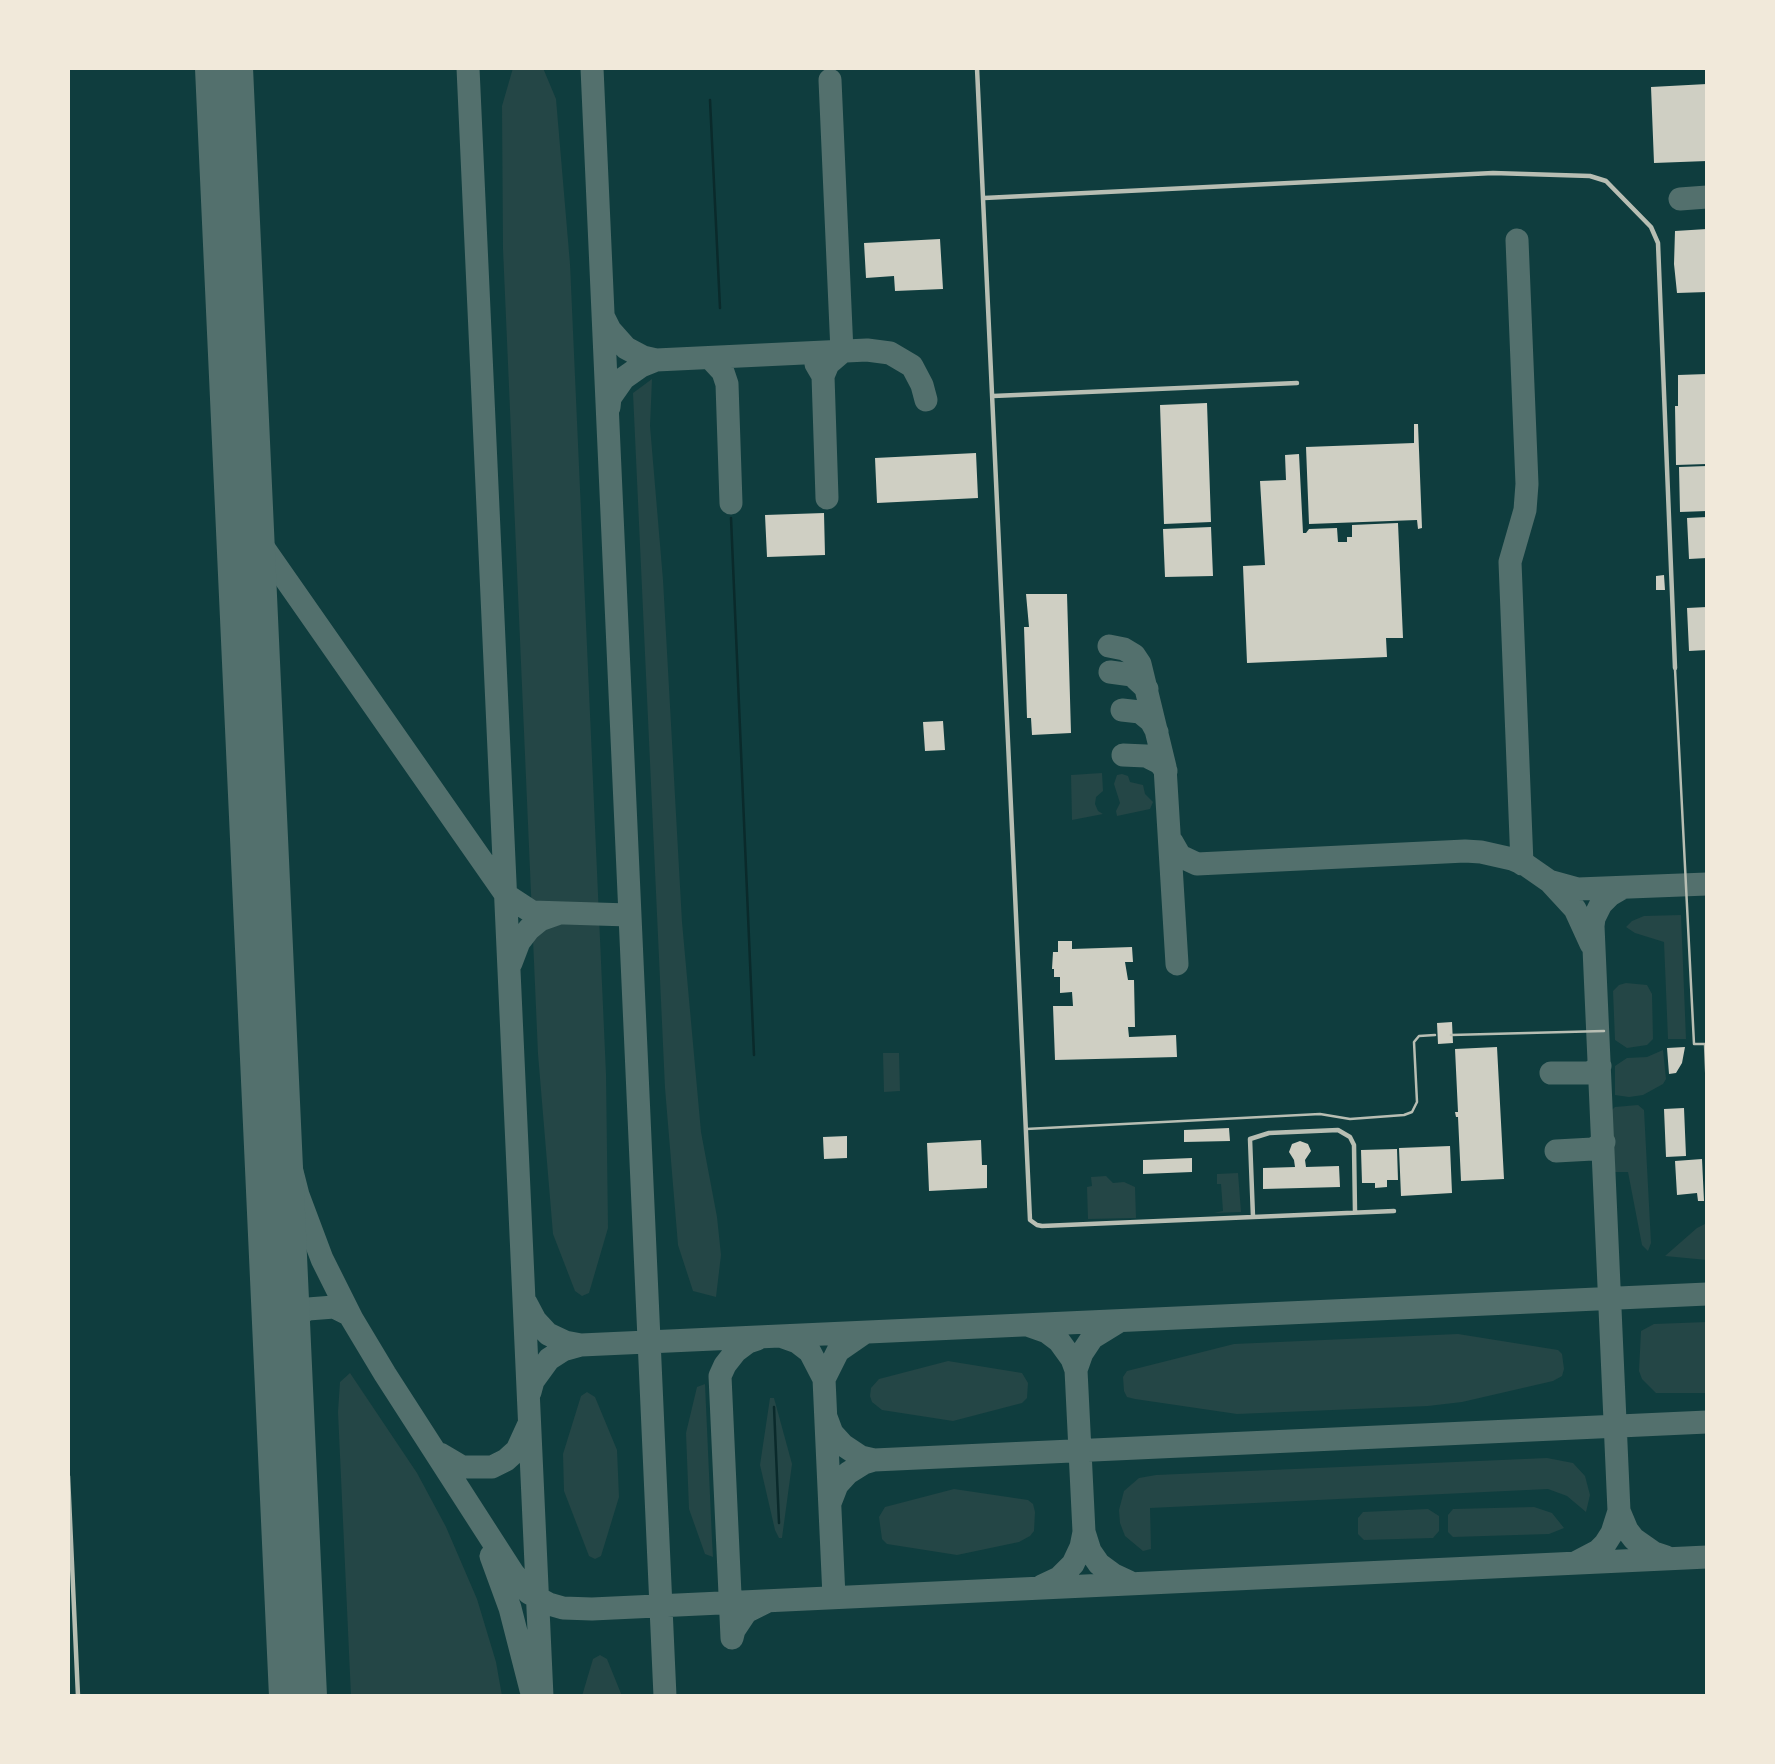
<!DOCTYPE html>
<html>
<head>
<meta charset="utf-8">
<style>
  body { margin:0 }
  #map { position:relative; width:1775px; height:1764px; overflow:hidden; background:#0f3d3e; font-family:"Roboto Serif",serif }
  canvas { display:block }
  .frame { position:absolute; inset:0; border:70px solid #f1e9da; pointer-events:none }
</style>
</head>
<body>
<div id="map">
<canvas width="1775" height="1764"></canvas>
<div class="frame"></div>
</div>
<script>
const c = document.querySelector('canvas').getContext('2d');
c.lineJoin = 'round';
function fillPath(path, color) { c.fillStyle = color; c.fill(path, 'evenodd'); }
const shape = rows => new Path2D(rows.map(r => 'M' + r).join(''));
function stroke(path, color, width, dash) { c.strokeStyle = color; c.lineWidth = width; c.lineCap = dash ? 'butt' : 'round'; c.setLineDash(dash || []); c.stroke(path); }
fillPath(shape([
  [513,68,543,68,556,99,570,264,606,1074,608,1228,589,1293,582,1296,575,1291,553,1234,538,1054,503,249,502,106],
  [652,379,650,426,663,580,682,922,701,1132,717,1217,721,1255,716,1297,693,1291,678,1245,665,1088,633,393],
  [1102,773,1103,791,1096,797,1095,804,1098,811,1103,814,1072,820,1071,775],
  [1122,774,1128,776,1130,782,1143,785,1145,794,1153,802,1150,809,1117,816,1116,811,1120,803,1114,784,1117,775],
  [1681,915,1686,1039,1668,1039,1664,942,1635,933,1626,927,1632,921,1644,916],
  [1626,983,1647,985,1652,994,1653,1039,1647,1045,1627,1048,1615,1040,1613,991,1619,985],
  [1663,1050,1666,1079,1663,1084,1643,1095,1629,1097,1615,1095,1615,1066,1627,1058,1647,1057],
  [883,1053,899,1053,900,1091,884,1092],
  [1638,1105,1644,1110,1651,1243,1648,1251,1642,1245,1628,1172,1614,1172,1611,1111,1615,1107],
  [1238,1173,1241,1212,1214,1213,1223,1211,1221,1184,1217,1184,1217,1174],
  [1106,1176,1113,1183,1124,1182,1135,1187,1136,1218,1088,1219,1087,1187,1092,1186,1091,1177],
  [1707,1223,1707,1260,1665,1256,1697,1228],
  [1707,1322,1707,1393,1656,1393,1642,1379,1639,1371,1641,1331,1654,1324],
  [1458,1334,1558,1350,1562,1354,1564,1369,1562,1376,1553,1381,1462,1402,1428,1406,1237,1414,1135,1399,1127,1397,1124,1391,1123,1377,1127,1371,1234,1344],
  [948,1361,1022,1373,1028,1383,1027,1398,1022,1403,953,1421,882,1410,872,1402,870,1396,871,1388,879,1379],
  [350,1373,417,1473,446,1527,477,1599,496,1662,502,1696,351,1696,338,1412,340,1382],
  [705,1384,712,1540,713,1557,705,1554,689,1509,686,1433,697,1387],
  [587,1392,595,1397,617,1450,619,1497,601,1556,595,1559,589,1556,564,1491,563,1454,581,1396],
  [770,1398,774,1398,792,1464,782,1538,779,1538,775,1530,760,1465],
  [1547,1458,1573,1463,1585,1476,1590,1495,1586,1512,1567,1496,1548,1489,1150,1508,1151,1549,1143,1551,1125,1536,1120,1523,1119,1510,1124,1491,1139,1478,1156,1475],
  [954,1489,1028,1500,1033,1504,1035,1512,1034,1531,1030,1536,1019,1542,957,1555,887,1544,882,1539,879,1517,885,1507],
  [1534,1507,1552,1513,1564,1528,1549,1534,1453,1537,1448,1532,1448,1515,1453,1509],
  [1428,1509,1439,1516,1439,1531,1433,1538,1364,1540,1358,1534,1358,1518,1363,1512],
  [600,1655,607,1659,622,1696,582,1696,593,1659]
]), '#244646');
stroke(shape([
  [710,100,720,308],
  [731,518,754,1055],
  [774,1407,779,1523]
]), '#0a2a2b', 2.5);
stroke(shape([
  [468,68,542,1696],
  [592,68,665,1696],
  [1680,199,1707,197],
  [1517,240,1527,484,1525,510,1510,562,1522,864],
  [604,318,610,330,626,348,643,357,656,360],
  [710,358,723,372,727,384,731,503],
  [816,364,823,376,827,498],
  [823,376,828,364,842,352,830,80],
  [609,407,610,398,624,378,641,366,656,360,867,350,890,353,912,366,922,385,926,400],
  [245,521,506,895,532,912,629,915],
  [1109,646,1124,649,1134,655,1140,664,1165,767,1177,964],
  [1110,672,1132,675,1147,689],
  [1122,710,1140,712,1151,721,1157,732],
  [1123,755,1146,756,1160,763,1166,771],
  [1172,842,1180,856,1197,864,1465,851,1481,852,1512,859,1526,865,1549,881,1578,889,1707,884],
  [1551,883,1575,909,1591,944],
  [511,963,519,942,529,929,540,920,557,914],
  [267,1029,272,1077,283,1136,298,1195,322,1259,352,1319,385,1374,513,1573,529,1593,549,1604,563,1608,592,1609,1707,1557],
  [1551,1073,1590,1073,1600,1066],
  [1556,1151,1593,1149,1604,1142],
  [526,1303,535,1320,548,1334,565,1342,581,1345,1707,1294],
  [1030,1326,1047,1332,1059,1341,1072,1359,1076,1370,1084,1532,1081,1547,1073,1564,1059,1578,1042,1586],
  [783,1337,797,1342,810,1352,824,1379,834,1597],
  [281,1338,294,1317,308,1309,334,1307,350,1315],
  [757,1339,748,1342,736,1351,725,1365,720,1376,732,1638,734,1630,746,1612,768,1601],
  [1076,1370,1082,1353,1092,1338,1118,1322],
  [824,1379,838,1351,864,1333],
  [530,1392,533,1381,549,1359,563,1350,581,1345],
  [826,1417,832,1433,843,1445,861,1457,874,1460,1707,1422],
  [440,1454,462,1467,492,1467,506,1460,517,1450,528,1426],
  [830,1503,837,1485,848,1473,864,1463,874,1460],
  [1619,1511,1627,1530,1634,1539,1654,1553,1666,1557],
  [1084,1532,1090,1551,1099,1564,1114,1575,1129,1582],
  [491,1556,510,1608,531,1690],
  [1577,1562,1598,1551,1605,1544,1612,1533,1619,1511,1593,926,1594,918,1601,904,1610,895,1622,888]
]), '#53706d', 23);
stroke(shape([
  [224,68,298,1696]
]), '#53706d', 58);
fillPath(shape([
  [1707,84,1707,161,1654,163,1651,87],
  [1707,229,1707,292,1677,293,1674,264,1675,231],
  [940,239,943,289,895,291,894,276,866,278,864,243],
  [1707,374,1707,464,1676,465,1675,406,1678,406,1678,375],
  [1207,403,1211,522,1164,524,1160,405],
  [1414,424,1418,424,1422,528,1418,529,1417,520,1309,524,1306,447,1414,443],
  [976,453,978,498,877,503,875,458],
  [1299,454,1303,533,1306,533,1309,529,1337,528,1338,542,1347,542,1347,537,1352,537,1352,525,1398,523,1403,638,1386,638,1387,657,1247,663,1243,566,1265,565,1260,481,1286,480,1285,455],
  [1707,466,1707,511,1680,512,1679,467],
  [824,513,825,555,767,557,765,515],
  [1707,517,1707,558,1689,559,1687,518],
  [1211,527,1213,576,1165,577,1163,529],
  [1664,575,1665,590,1656,590,1656,576],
  [1026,594,1067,594,1071,733,1032,735,1031,718,1027,718,1024,627,1029,627],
  [1707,607,1707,650,1689,651,1687,608],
  [943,721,945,750,925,751,923,722],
  [1058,941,1072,941,1072,949,1132,947,1133,962,1125,962,1128,980,1134,980,1135,1027,1128,1027,1129,1037,1176,1035,1177,1057,1055,1060,1053,1006,1073,1006,1072,992,1060,993,1060,977,1054,977,1054,969,1052,969,1053,952,1058,952],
  [1452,1022,1453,1043,1438,1044,1437,1023],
  [1497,1047,1504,1179,1461,1181,1458,1117,1456,1117,1455,1112,1458,1112,1455,1049],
  [1685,1047,1682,1063,1676,1073,1669,1074,1667,1048],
  [1684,1108,1686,1156,1666,1157,1664,1109],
  [1229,1128,1230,1141,1184,1142,1184,1130],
  [847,1136,847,1158,824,1159,823,1137],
  [981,1140,982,1165,987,1165,987,1188,929,1191,927,1143],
  [1300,1141,1308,1144,1311,1151,1305,1160,1306,1167,1339,1166,1340,1187,1263,1189,1263,1168,1295,1167,1294,1160,1289,1152,1292,1144],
  [1450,1146,1452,1193,1401,1196,1399,1148],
  [1397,1149,1398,1180,1387,1180,1387,1187,1375,1188,1375,1183,1362,1183,1361,1150],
  [1192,1158,1192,1172,1143,1174,1143,1160],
  [1702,1159,1704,1201,1698,1201,1697,1193,1677,1195,1675,1161]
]), '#cfcfc3');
stroke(shape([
  [1675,669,1694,1044,1705,1044,1707,1091],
  [1451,1035,1604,1031],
  [1026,1129,1320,1114,1350,1119,1404,1115,1412,1112,1417,1102,1414,1042,1419,1036,1435,1035]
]), '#b8beb3', 2.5);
stroke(shape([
  [977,68,1030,1220,1037,1225,1042,1226,1394,1211],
  [984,198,1493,173,1590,176,1606,181,1651,227,1658,243,1675,668],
  [993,396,1297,383],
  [1253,1217,1250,1139,1269,1133,1338,1130,1350,1137,1354,1145,1355,1212],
  [68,1476,78,1696]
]), '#b8beb3', 4.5);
</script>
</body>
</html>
